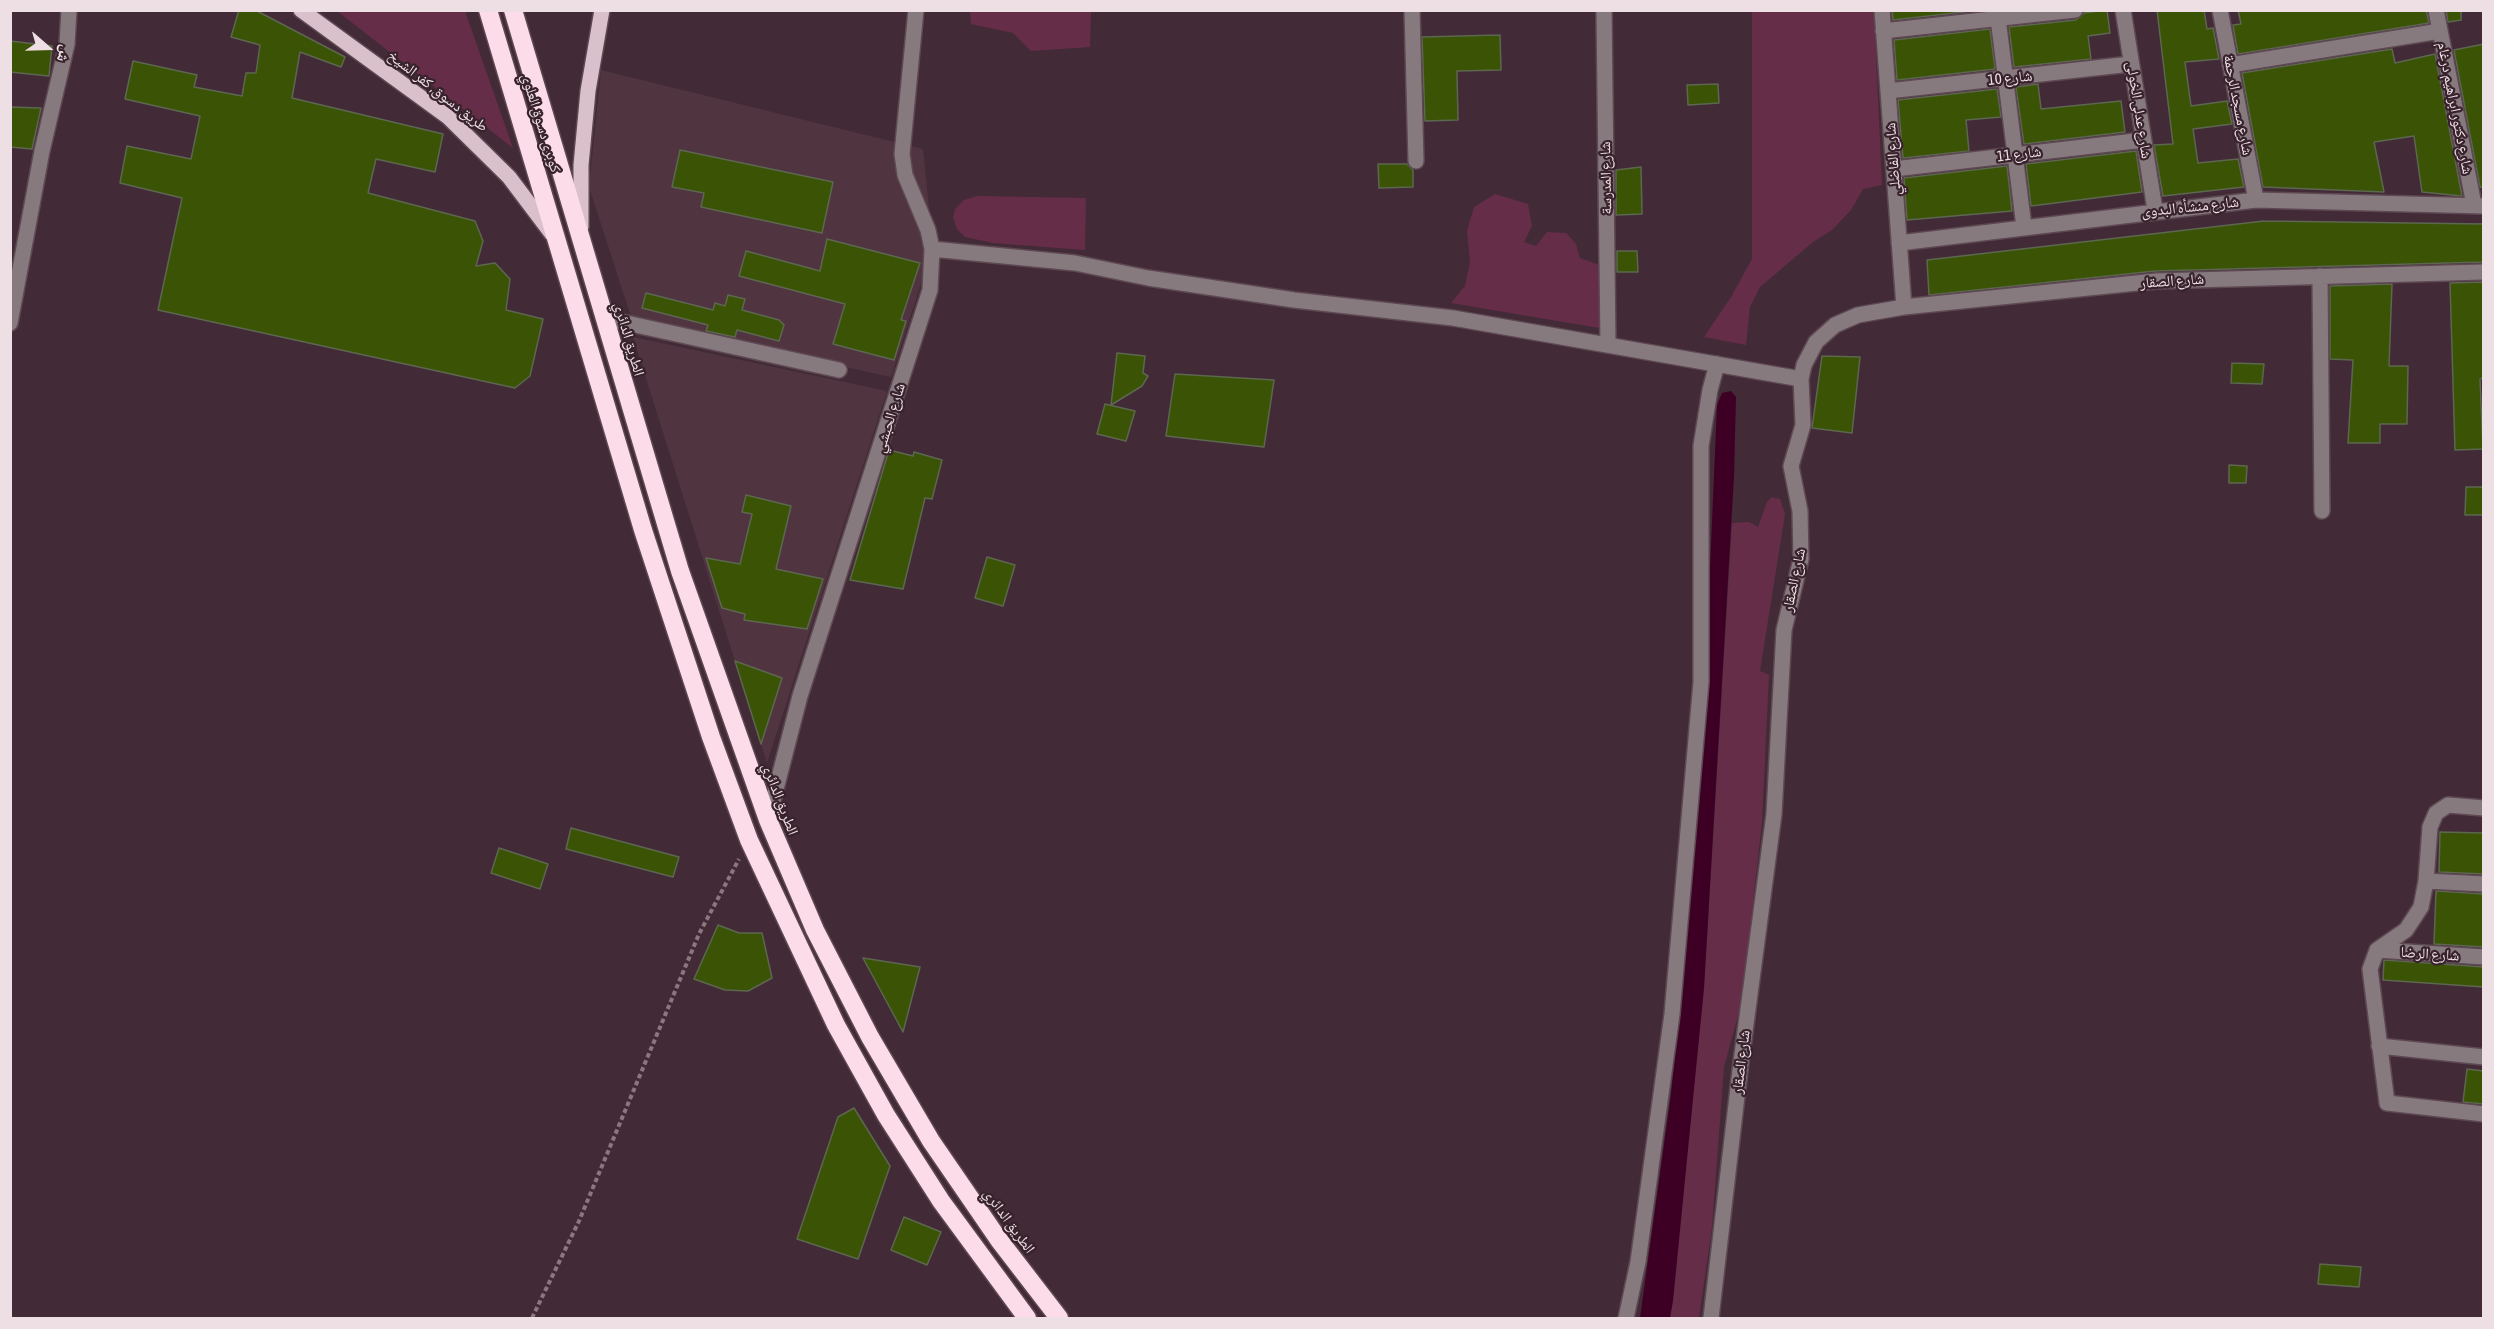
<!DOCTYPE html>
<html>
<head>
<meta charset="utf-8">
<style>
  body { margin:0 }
  #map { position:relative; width:2494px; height:1329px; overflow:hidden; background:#422b36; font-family:"Asap Condensed","Noto Naskh Arabic",sans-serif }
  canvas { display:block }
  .frame { position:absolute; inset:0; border:12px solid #eedfe5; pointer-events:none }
  .north { position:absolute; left:18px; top:18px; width:60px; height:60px; -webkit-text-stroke:4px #38222c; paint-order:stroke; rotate:110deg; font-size:16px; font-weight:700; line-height:24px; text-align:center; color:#eedfe5 }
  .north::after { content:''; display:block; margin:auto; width:21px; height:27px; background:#eedfe5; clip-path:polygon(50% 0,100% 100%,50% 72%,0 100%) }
</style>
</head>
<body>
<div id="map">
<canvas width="2494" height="1329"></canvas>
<div class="frame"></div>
<div class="north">ش</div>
</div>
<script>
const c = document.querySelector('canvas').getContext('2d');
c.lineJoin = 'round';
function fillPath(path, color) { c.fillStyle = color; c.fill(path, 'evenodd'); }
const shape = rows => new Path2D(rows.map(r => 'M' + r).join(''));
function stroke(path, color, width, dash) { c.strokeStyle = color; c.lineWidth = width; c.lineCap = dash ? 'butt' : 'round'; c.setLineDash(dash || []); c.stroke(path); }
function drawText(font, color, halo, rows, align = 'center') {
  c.font = font + ' "Asap Condensed","Noto Naskh Arabic",sans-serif'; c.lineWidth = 4.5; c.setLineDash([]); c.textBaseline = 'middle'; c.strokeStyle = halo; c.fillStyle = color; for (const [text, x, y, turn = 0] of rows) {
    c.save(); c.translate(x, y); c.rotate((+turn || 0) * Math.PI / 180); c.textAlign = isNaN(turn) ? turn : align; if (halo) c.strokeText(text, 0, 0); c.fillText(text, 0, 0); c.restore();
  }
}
fillPath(shape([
  [601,70,923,149,933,246,891,377,632,320,589,187],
  [633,337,887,391,767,763]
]), '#503440');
fillPath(shape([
  [337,11,465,11,513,148],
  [970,11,1091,11,1090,47,1031,51,1013,33,971,24],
  [1752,11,1874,11,1882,185,1863,189,1851,210,1832,230,1813,242,1760,287,1750,307,1746,345,1704,337,1731,297,1752,259],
  [1495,194,1528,204,1532,226,1524,242,1536,246,1547,232,1566,233,1576,244,1580,258,1599,265,1599,328,1451,303,1465,286,1470,262,1467,231,1474,207],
  [977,196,1086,198,1085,250,993,243,965,237,957,229,953,218,955,209,964,200],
  [1772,497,1780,499,1785,514,1760,671,1769,675,1762,822,1742,1001,1724,1067,1712,1227,1699,1318,1670,1318,1704,988,1732,523,1749,522,1758,527,1767,502]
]), '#662d49');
fillPath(shape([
  [1731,391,1736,397,1734,477,1704,988,1673,1301,1670,1318,1640,1318,1671,1094,1693,872,1702,755,1717,405,1722,393]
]), '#3d0024');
const building = shape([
  [239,10,255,10,345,57,341,67,300,52,292,98,443,134,435,172,376,159,368,193,475,221,483,241,476,266,495,263,510,279,506,310,543,319,530,376,515,388,158,310,182,198,120,183,127,146,191,159,200,116,125,99,133,61,197,75,194,87,242,96,246,73,256,73,260,45,231,37,239,10],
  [1892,10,1981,10,1893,20,1892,10],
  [2107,10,2110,33,2088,36,2091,59,2014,67,2009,27,2076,20,2084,13,2107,10],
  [2157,10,2204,10,2207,29,2213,28,2219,59,2185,62,2191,106,2227,101,2232,124,2193,129,2198,163,2238,159,2244,187,2163,196,2154,145,2173,144,2157,10],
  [2238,10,2426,10,2429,23,2238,54,2233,25,2241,24,2238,10],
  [2446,10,2461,10,2461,20,2448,22,2446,10],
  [1990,29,1995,69,1897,80,1894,40,1990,29],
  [1500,35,1501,70,1457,71,1458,120,1425,121,1422,37,1500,35],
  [10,41,52,46,49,76,10,72,10,41],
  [2484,44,2484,188,2480,187,2454,50,2484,44],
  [2392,49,2395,63,2435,54,2462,196,2422,192,2414,136,2374,142,2384,192,2263,187,2242,73,2392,49],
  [1718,84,1719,103,1688,105,1687,85,1718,84],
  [2038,84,2041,109,2121,101,2125,132,2024,144,2016,87,2038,84],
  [1997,89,2001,117,1966,120,1969,151,1903,158,1898,100,1997,89],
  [10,107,41,108,32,149,10,147,10,107],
  [680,150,833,182,822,233,701,207,704,193,672,187,680,150],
  [2136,151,2142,192,2031,206,2026,164,2136,151],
  [1378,164,1407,164,1413,170,1413,187,1379,188,1378,164],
  [2007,166,2012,211,1907,220,1904,178,2007,166],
  [1641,167,1642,214,1616,215,1616,170,1641,167],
  [2264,221,2484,224,2484,262,2155,271,1929,295,1927,260,2264,221],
  [827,239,920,263,901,320,906,321,894,360,833,344,845,304,739,276,746,251,820,271,827,239],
  [1617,251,1637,251,1638,272,1617,272,1617,251],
  [2483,282,2484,378,2480,379,2483,449,2455,450,2450,283,2483,282],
  [2392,284,2389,366,2408,366,2407,424,2380,424,2380,443,2348,443,2353,360,2330,359,2330,286,2392,284],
  [646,293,713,310,715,303,725,306,728,295,745,299,742,310,779,320,784,325,779,341,737,330,735,337,706,331,708,325,642,308,646,293],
  [1117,353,1145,356,1143,373,1148,376,1142,386,1111,405,1117,353],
  [1822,356,1860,357,1852,433,1812,428,1822,356],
  [2232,363,2264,364,2262,384,2231,383,2232,363],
  [1175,374,1274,380,1264,447,1166,436,1175,374],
  [1105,404,1135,411,1126,441,1097,434,1105,404],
  [889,450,913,456,914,452,942,460,932,499,925,498,903,589,850,580,889,450],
  [2229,465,2247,466,2246,483,2229,483,2229,465],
  [2466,487,2484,487,2484,515,2465,515,2466,487],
  [746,495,791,506,776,569,823,579,807,629,744,620,745,614,722,608,706,558,740,564,752,514,742,512,746,495],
  [987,557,1015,565,1003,606,975,598,987,557],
  [735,661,782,678,761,744,735,661],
  [571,828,679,857,673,877,566,849,571,828],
  [2440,832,2484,833,2484,874,2439,872,2440,832],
  [499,848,548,864,540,889,491,873,499,848],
  [2436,891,2484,894,2484,947,2434,944,2436,891],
  [718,925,739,933,762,933,772,978,748,991,725,990,694,979,718,925],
  [863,958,920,967,903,1032,863,958],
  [2384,960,2484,967,2484,987,2383,980,2384,960],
  [2467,1069,2484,1071,2484,1104,2463,1102,2467,1069],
  [854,1108,890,1166,858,1259,797,1239,838,1117,854,1108],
  [904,1217,941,1232,927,1265,891,1250,904,1217],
  [2320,1264,2361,1267,2359,1287,2318,1284,2320,1264]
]);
fillPath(building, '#3a5305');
stroke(building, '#5d6750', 1.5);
const minor = shape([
  [1412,10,1416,161],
  [1604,10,1608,345],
  [1882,10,1904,307],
  [1997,10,2024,227],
  [2123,10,2155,210],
  [2220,10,2256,200],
  [2436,10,2474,205],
  [1883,31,2075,10],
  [2230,65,2440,31],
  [1888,91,2131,64],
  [1894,169,2144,140],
  [1899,243,2256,200,2484,206],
  [932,249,1075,263,1148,278,1294,300,1453,318,1801,379],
  [2320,276,2322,511],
  [604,318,839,370],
  [10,323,42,151,67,44,69,10],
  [2484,808,2448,805,2436,813,2430,827,2426,881,2421,907,2406,930,2377,950,2370,969,2387,1103,2484,1114],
  [768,820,800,696,930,290,932,249,928,230,905,175,902,154,916,10],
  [2426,881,2484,884],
  [2377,950,2484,957],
  [2379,1046,2484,1057],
  [1626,1318,1638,1262,1672,1014,1701,682,1701,446,1710,390,1717,364],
  [1711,1318,1741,1062,1774,814,1784,630,1801,559,1800,511,1791,466,1803,425,1801,379,1804,365,1816,342,1835,325,1858,315,1904,307,2156,281,2484,272]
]);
const major = shape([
  [301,10,448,117,509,177,552,234],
  [581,227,581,165,588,91,602,10]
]);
const highway = shape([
  [488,10,643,530,711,737,749,840,836,1025,886,1115,941,1201,1027,1318],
  [513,10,680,571,768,820,815,930,870,1037,931,1141,999,1240,1059,1318]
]);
stroke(minor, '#5e4852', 18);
stroke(major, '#5e4852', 18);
stroke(highway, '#5e4852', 21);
stroke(shape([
  [532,1318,579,1221,699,934,739,859]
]), '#8a7780', 4, [4.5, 3]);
stroke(minor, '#867a7f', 15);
stroke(major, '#dac0cb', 15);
stroke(highway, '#fbdce8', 18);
drawText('15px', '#eedfe5', '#38222c', [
  ["شارع 10",2010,78,-6],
  ["طريق دسوق, كفر الشيخ",438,91,38],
  ["شارع مسجد الرحمة",2238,105,79],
  ["شارع دكتور ابراهيم درغام",2455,108,79],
  ["شارع عدلى الخولى",2139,110,81],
  ["كوبرى دسوق العلوي",541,123,73],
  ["شارع 11",2019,154,-7],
  ["شارع الفاضلي",1893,159,-94],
  ["شارع المدرسة",1606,178,-91],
  ["شارع منشأه البدوى",2190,207,-6],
  ["شارع الصقار",2172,281,-4],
  ["الطريق الدائري",629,339,74],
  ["شارع الحبشي",890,418,-73],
  ["شارع الصقار",1794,580,-78],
  ["الطريق الدائري",780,799,69],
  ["شارع الرضا",2430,954,4],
  ["شارع الصقار",1741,1062,-83],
  ["الطريق الدائري",1009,1221,54]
]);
</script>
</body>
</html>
